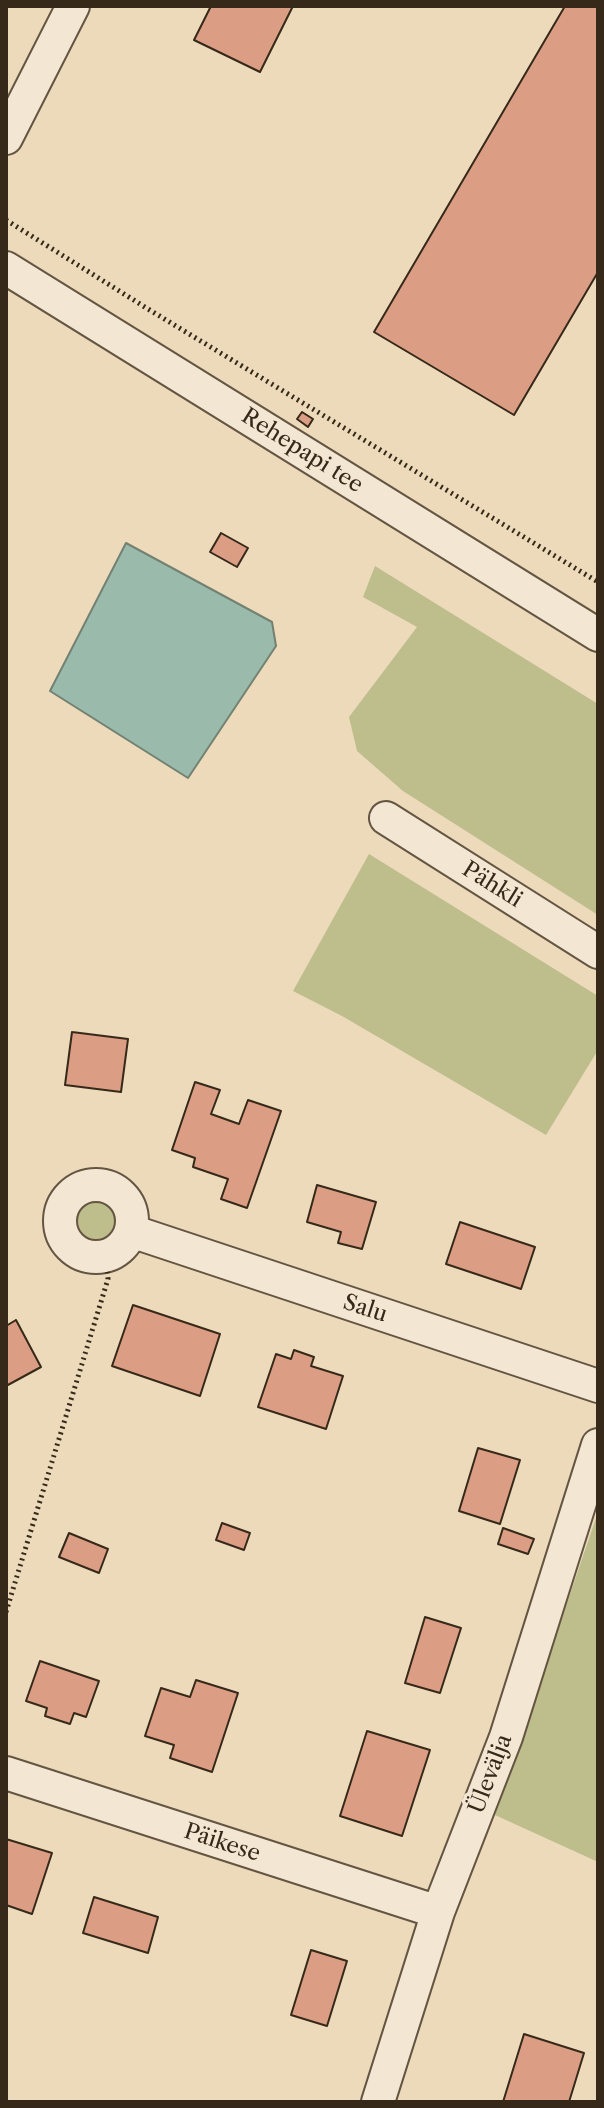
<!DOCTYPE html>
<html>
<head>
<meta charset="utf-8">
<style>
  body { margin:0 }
  #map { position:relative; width:604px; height:2108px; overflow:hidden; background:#ecdabb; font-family:"Libre Caslon Text",serif }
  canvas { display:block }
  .frame { position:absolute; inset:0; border:8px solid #362919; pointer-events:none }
</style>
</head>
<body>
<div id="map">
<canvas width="604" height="2108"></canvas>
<div class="frame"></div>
</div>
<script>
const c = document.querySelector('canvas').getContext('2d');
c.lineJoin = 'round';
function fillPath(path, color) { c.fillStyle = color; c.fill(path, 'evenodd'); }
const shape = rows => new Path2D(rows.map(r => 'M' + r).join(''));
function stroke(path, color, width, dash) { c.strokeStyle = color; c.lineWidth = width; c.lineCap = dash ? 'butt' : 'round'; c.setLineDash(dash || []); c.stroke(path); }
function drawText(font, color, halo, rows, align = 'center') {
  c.font = font + ' "Libre Caslon Text",serif'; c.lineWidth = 7; c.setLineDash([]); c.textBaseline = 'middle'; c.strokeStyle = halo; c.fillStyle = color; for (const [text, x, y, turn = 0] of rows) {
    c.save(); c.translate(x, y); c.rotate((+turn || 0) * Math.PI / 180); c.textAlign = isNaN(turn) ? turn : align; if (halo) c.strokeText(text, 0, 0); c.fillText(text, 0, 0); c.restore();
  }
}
fillPath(shape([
  [375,566,598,704,598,915,403,791,357,751,349,717,417,627,363,597],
  [369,854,598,996,598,1050,546,1135,342,1016,293,991],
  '70 1221a26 26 0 1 1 52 0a26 26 0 1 1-52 0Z',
  [598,1512,598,1862,495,1815]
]), '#bebd8c');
const water = shape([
  [126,543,272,622,276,646,188,778,50,691,126,543]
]);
fillPath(water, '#9abbab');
stroke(water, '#728171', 2);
const building = shape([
  [211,6,293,6,260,72,194,40,211,6],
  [565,6,598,6,598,272,514,415,374,332,565,6],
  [302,412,313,419,308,427,297,419,302,412],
  [221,533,248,548,237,567,210,552,221,533],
  [72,1032,128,1039,121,1092,65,1085,72,1032],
  [195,1082,220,1090,211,1114,239,1124,248,1100,281,1111,247,1208,221,1199,228,1179,193,1167,195,1158,172,1150,195,1082],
  [317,1185,376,1202,362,1249,338,1243,341,1232,307,1222,317,1185],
  [460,1222,535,1247,521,1289,446,1264,460,1222],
  [133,1305,220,1334,200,1396,112,1366,133,1305],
  [16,1320,41,1367,6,1386,6,1326,16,1320],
  [294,1350,314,1357,311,1366,343,1376,326,1429,258,1407,276,1354,291,1359,294,1350],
  [478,1448,520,1460,500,1524,459,1511,478,1448],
  [222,1523,250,1533,244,1550,216,1540,222,1523],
  [503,1528,534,1539,528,1554,498,1544,503,1528],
  [69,1533,108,1549,99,1573,59,1557,69,1533],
  [425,1617,461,1628,440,1693,405,1683,425,1617],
  [40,1661,99,1681,86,1717,74,1713,70,1724,45,1716,47,1708,26,1701,40,1661],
  [196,1680,238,1693,212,1772,170,1758,174,1745,145,1736,161,1688,190,1697,196,1680],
  [367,1731,430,1750,402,1836,340,1816,367,1731],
  [6,1839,52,1853,32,1914,6,1905,6,1839],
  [94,1897,158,1917,148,1953,83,1933,94,1897],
  [311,1950,347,1961,327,2026,291,2015,311,1950],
  [524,2034,584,2053,569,2102,503,2102,524,2034]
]);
fillPath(building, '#db9e84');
stroke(building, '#362919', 2);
const minor = shape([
  [6,138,73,6],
  [6,268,598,635],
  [386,818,598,952],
  '60 1221a36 36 0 1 1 72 0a36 36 0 1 1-72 0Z',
  [131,1231,598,1386],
  [6,1773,438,1912],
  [378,2102,438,1912,506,1737,598,1445]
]);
stroke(minor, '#645542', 36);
stroke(shape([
  [6,220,148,309,598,582],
  [6,1612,108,1279,106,1256]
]), '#362919', 5, [2, 4]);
stroke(minor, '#f3e7d3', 32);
drawText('22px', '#362919', '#f3e7d3', [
  ["Rehepapi tee",302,451,32],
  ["Pähkli",492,885,32],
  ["Salu",365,1309,18],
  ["Ülevälja",491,1774,-69],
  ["Päikese",222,1843,18]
]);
</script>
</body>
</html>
